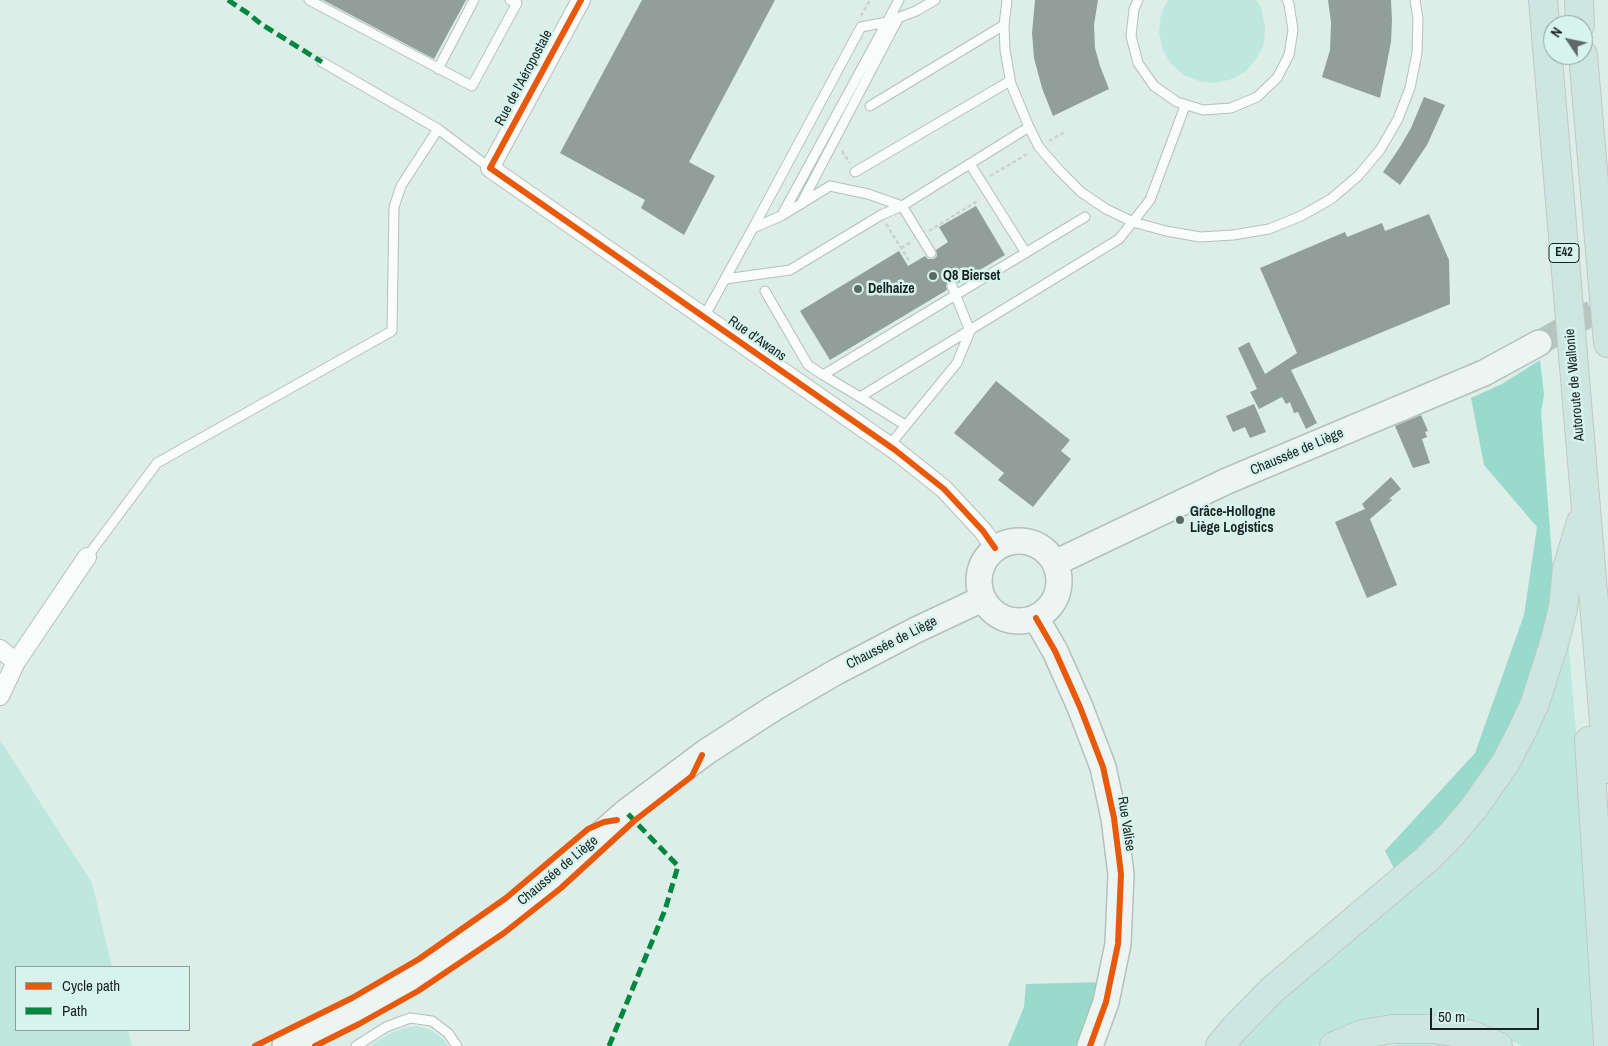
<!DOCTYPE html>
<html>
<head>
<meta charset="utf-8">
<style>
  body { margin:0 }
  #map { position:relative; width:1608px; height:1046px; overflow:hidden; background:#ddeee9; font-family:"Archivo Narrow",sans-serif }
  canvas { display:block }
  .legend { position:absolute; left:15px; top:966px; width:175px; height:65px; box-sizing:border-box; background:#d7f4ec; border:1px solid #8ba09a; margin:0; padding:6px 9px; list-style:none; font-size:15px; color:#182220 }
  .legend li { display:flex; align-items:center; gap:10px; height:25px }
  .legend b { width:25px; border:1px solid #8ba09a }
  .north { position:absolute; left:1543px; top:15px; width:50px; height:50px; box-sizing:border-box; background:#d7f4ec; border:1px solid #8ba09a; border-radius:50%; rotate:304deg; font-size:14px; font-weight:700; line-height:20px; text-align:center; color:#182220 }
  .north::after { content:''; display:block; margin:auto; width:18px; height:22px; background:#5d6966; clip-path:polygon(50% 0,100% 100%,50% 72%,0 100%) }
  .scale { position:absolute; left:1430px; top:1008px; width:109px; height:22px; box-sizing:border-box; border:2px solid #182220; border-top:0; padding-left:6px; font-size:15px; line-height:18px; white-space:nowrap; color:#182220; -webkit-text-stroke:4px #d7f4ec; paint-order:stroke }
</style>
</head>
<body>
<div id="map">
<canvas width="1608" height="1046"></canvas>
<ul class="legend">
<li><b style="height:6px;background:#e8590c"></b>Cycle path</li>
<li><b style="height:6px;background:#00873e"></b>Path</li>
</ul>
<div class="north">N</div>
<div class="scale">50 m</div>
</div>
<script>
const c = document.querySelector('canvas').getContext('2d');
c.lineJoin = 'round';
function fillPath(path, color) { c.fillStyle = color; c.fill(path, 'evenodd'); }
const shape = rows => new Path2D(rows.map(r => 'M' + r).join(''));
function stroke(path, color, width, dash) { c.strokeStyle = color; c.lineWidth = width; c.lineCap = dash ? 'butt' : 'round'; c.setLineDash(dash || []); c.stroke(path); }
function drawText(font, color, halo, rows, align = 'center') {
  c.font = font + ' "Archivo Narrow",sans-serif'; c.lineWidth = 5; c.setLineDash([]); c.textBaseline = 'middle'; c.strokeStyle = halo; c.fillStyle = color; for (const [text, x, y, turn = 0] of rows) {
    c.save(); c.translate(x, y); c.rotate((+turn || 0) * Math.PI / 180); c.textAlign = isNaN(turn) ? turn : align; if (halo) c.strokeText(text, 0, 0); c.fillText(text, 0, 0); c.restore();
  }
}
fillPath(shape([
  [1168,0,1256,0,1261,8,1265,26,1264,43,1257,58,1246,71,1232,79,1216,83,1199,81,1184,75,1171,64,1163,50,1159,32,1161,14],
  [1566,616,1587,857,1596,1046,1522,1046,1493,1032,1346,1031,1315,1046,1225,1046,1457,835],
  [0,740,92,883,112,967,16,967,16,1030,128,1030,132,1046,0,1046],
  [417,1026,431,1030,442,1038,448,1046,372,1046,372,1044,389,1034,404,1028],
  [1426,1042,1451,1046,1390,1046,1397,1044]
]), '#bee7dd');
fillPath(shape([
  [1540,360,1544,395,1541,412,1553,570,1547,621,1536,662,1518,709,1500,746,1471,791,1443,823,1395,870,1385,851,1475,753,1524,615,1537,527,1484,465,1471,398,1502,384],
  [1102,982,1080,1046,1008,1046,1024,1007,1026,984]
]), '#98dacc');
fillPath(shape([
  [323,0,466,0,434,59],
  [642,0,775,0,689,162,715,176,684,235,641,208,645,200,560,153],
  [1035,0,1098,0,1094,25,1095,48,1100,66,1109,89,1053,116,1042,88,1034,58,1032,33],
  [1328,0,1391,0,1392,20,1391,42,1380,98,1322,77,1330,50,1331,22],
  [1424,97,1445,105,1427,145,1400,185,1383,172,1400,147,1411,128],
  [976,206,1005,255,958,283,953,280,949,280,946,285,947,290,830,360,800,311,899,251,908,266,925,256,928,259,934,259,937,256,936,250,948,242,939,227],
  [1429,214,1449,260,1450,304,1291,370,1317,423,1306,429,1298,412,1294,413,1290,402,1286,404,1282,397,1259,409,1250,392,1257,389,1238,348,1249,342,1265,374,1297,353,1260,268,1345,232,1347,237,1382,223,1385,231],
  [996,381,1070,440,1061,451,1071,459,1033,507,998,480,1004,473,954,433],
  [1254,404,1266,432,1250,438,1245,427,1233,432,1226,416],
  [1421,415,1428,431,1425,432,1427,437,1422,439,1430,463,1413,468,1395,426],
  [1391,477,1401,489,1388,500,1391,499,1392,500,1370,519,1397,585,1367,598,1335,522,1365,509,1362,504]
]), '#919e9a');
stroke(shape([
  [1539,343,1608,304]
]), '#b6c5c1', 25, [25, 12]);
const lane = shape([
  [309,0,472,86,517,3,510,0],
  [1007,0,1004,25,1005,50,1011,84,1029,127,1039,147,1059,170,1081,192,1106,209,1133,222,1166,231,1200,237,1233,235,1269,229,1301,216,1331,199,1358,176,1380,150,1398,119,1410,88,1417,53,1418,19,1415,0],
  [1138,0,1134,9,1131,36,1138,63,1154,86,1177,102,1203,110,1231,108,1257,97,1277,78,1289,55,1293,30,1289,4,1287,0],
  [322,62,438,129,490,168],
  [438,69,474,0],
  [870,106,1004,25],
  [970,164,1026,253],
  [855,172,1010,81],
  [801,204,899,17],
  [782,215,899,0],
  [753,228,861,27,887,22,916,11,935,0],
  [725,279,790,270,881,215,902,206,1029,127],
  [765,291,808,365,823,375,1085,217],
  [704,317,753,228,781,216,830,186,868,194,902,206,931,253],
  [823,375,860,397,1119,239,1150,200,1185,106],
  [860,397,905,425],
  [889,446,957,363,970,331,952,286],
  [87,557,157,463,392,331,394,207,401,186,438,129],
  [356,1046,386,1027,410,1018,432,1021,448,1033,457,1046]
]);
const street = shape([
  [581,0,490,168,895,450,944,489,983,531,995,548],
  [0,649,16,662],
  [0,696,16,662,87,557]
]);
const secondary = shape([
  '979 581a40 40 0 1 1 80 0a40 40 0 1 1-80 0Z',
  [1055,563,1227,481,1484,373,1539,343],
  [1036,618,1055,651,1080,707,1103,767,1114,818,1121,874,1118,944,1106,1002,1090,1046],
  [285,1046,376,1000,455,951,534,893,626,812,706,752,774,708,836,672,914,631,982,599]
]);
const highway = shape([
  [1543,0,1608,769],
  [1579,0,1580,25],
  [1583,55,1608,343],
  [1589,741,1608,1043],
  [1220,1046,1233,1030,1272,990,1427,859,1451,835,1473,809,1506,762,1522,731,1535,703,1555,640,1563,608,1567,569,1581,522],
  [1334,1046,1363,1034,1393,1029,1432,1029,1469,1034,1498,1046]
]);
stroke(lane, '#b3c0bc', 11);
stroke(street, '#b3c0bc', 20);
stroke(secondary, '#b3c0bc', 28);
stroke(highway, '#c0c8c6', 30);
stroke(shape([
  [861,16,870,0],
  [1049,141,1065,132],
  [842,151,850,163],
  [990,176,1029,153],
  [886,224,910,262],
  [929,231,979,200],
  [901,248,911,242]
]), '#cdd1d0', 2.5, [4, 2.5]);
stroke(lane, '#fafcfc', 9);
stroke(street, '#fafcfc', 18);
stroke(secondary, '#edf5f3', 25);
stroke(highway, '#cee6e0', 28);
stroke(shape([
  [228,0,249,14,261,24,322,62],
  [609,1046,665,910,678,866,626,812]
]), '#00873e', 5, [10, 5]);
stroke(shape([
  [581,0,490,168,895,450,944,489,983,531,995,548],
  [1036,618,1055,651,1080,707,1103,767,1114,818,1121,874,1118,944,1106,1002,1090,1046],
  [255,1046,352,998,419,959,506,898,588,829,604,822,617,820],
  [315,1046,359,1024,418,991,504,933,561,888,634,821,692,776,702,755]
]), '#e8590c', 6);
for (const [x, y, r, color] of [
  [933,276,5,"#5d6966"],
  [858,289,5,"#5d6966"],
  [1180,520,5,"#5d6966"]
]) { const dot = new Path2D(); dot.arc(x, y, r, 0, 2 * Math.PI); c.fillStyle = color; c.fill(dot); stroke(dot, '#d7f4ec', 2); }
for (const [x, y, w] of [
  [1564,253,30]
]) { const box = new Path2D(); box.roundRect(x - w / 2, y - 9.5, w, 19, 4); c.fillStyle = '#d7f4ec'; c.fill(box); stroke(box, '#182220', 1); }
drawText('bold 12px', '#182220', null, [
  ["E42",1564,253]
]);
drawText('14px', '#182220', '#d7f4ec', [
  ["Rue de l'Aéropostale",524,78,-62],
  ["Rue d'Awans",757,339,35],
  ["Autoroute de Wallonie",1575,385,-95],
  ["Chaussée de Liège",1297,452,-23],
  ["Chaussée de Liège",892,643,-27],
  ["Rue Valise",1126,824,81],
  ["Chaussée de Liège",558,871,-40]
]);
drawText('bold 14px', '#182220', '#d7f4ec', [
  ["Q8 Bierset",943,276],
  ["Delhaize",868,289],
  ["Grâce-Hollogne",1190,512],
  ["Liège Logistics",1190,528]
], 'left');
</script>
</body>
</html>
